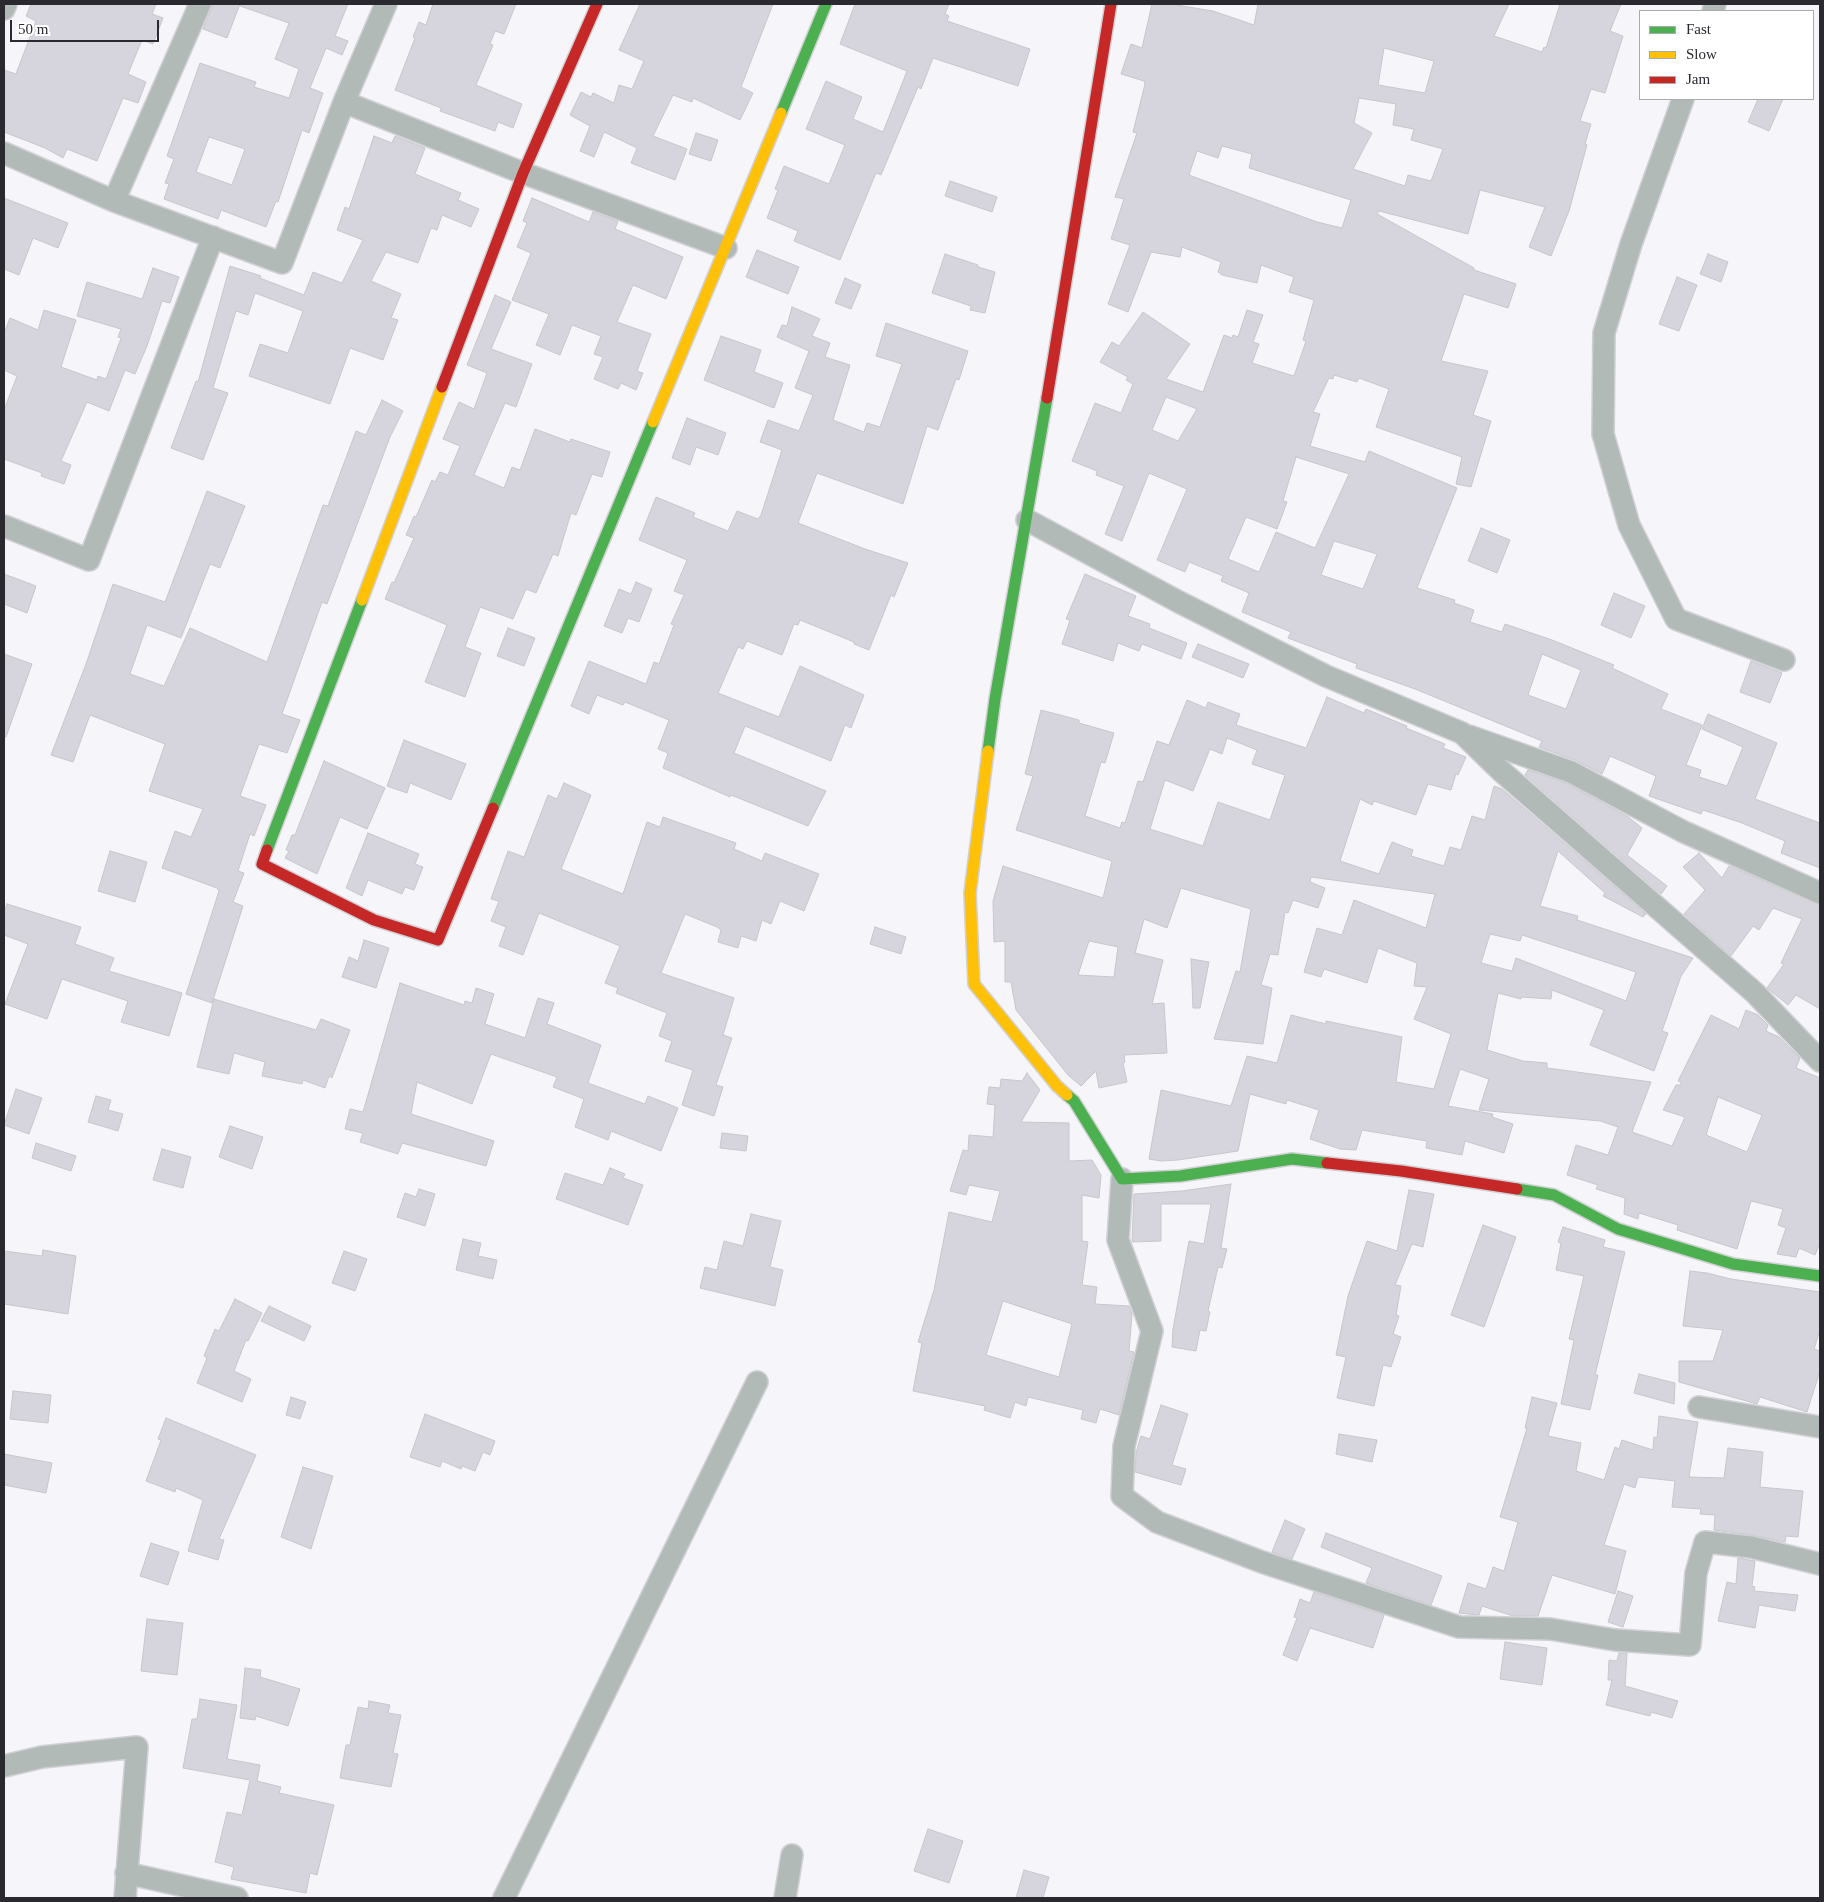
<!DOCTYPE html>
<html>
<head>
<meta charset="utf-8">
<style>
  body { margin:0 }
  #map { position:relative; width:1824px; height:1902px; overflow:hidden; background:#f5f5fa; font-family:"Times New Roman",serif }
  canvas { display:block }
  .frame { position:absolute; inset:0; border:5px solid #2a2930; pointer-events:none }
  .legend { position:absolute; left:1639px; top:10px; width:175px; height:90px; box-sizing:border-box; background:#fff; border:1px solid #aaa9ac; margin:0; padding:6px 9px; list-style:none; font-size:15px; color:#2a2930 }
  .legend li { display:flex; align-items:center; gap:10px; height:25px }
  .legend b { width:25px; border:1px solid #aaa9ac }
  .scale { position:absolute; left:10px; top:20px; width:149px; height:22px; box-sizing:border-box; border:2px solid #2a2930; border-top:0; padding-left:6px; font-size:15px; line-height:18px; white-space:nowrap; color:#2a2930; -webkit-text-stroke:4px #fff; paint-order:stroke }
</style>
</head>
<body>
<div id="map">
<canvas width="1824" height="1902"></canvas>
<div class="frame"></div>
<ul class="legend">
<li><b style="height:6px;background:#4caf50"></b>Fast</li>
<li><b style="height:6px;background:#ffc107"></b>Slow</li>
<li><b style="height:6px;background:#c62828"></b>Jam</li>
</ul>
<div class="scale">50 m</div>
</div>
<script>
const c = document.querySelector('canvas').getContext('2d');
c.lineJoin = 'round';
function fillPath(path, color) { c.fillStyle = color; c.fill(path, 'evenodd'); }
const shape = rows => new Path2D(rows.map(r => 'M' + r).join(''));
function stroke(path, color, width, dash) { c.strokeStyle = color; c.lineWidth = width; c.lineCap = dash ? 'butt' : 'round'; c.setLineDash(dash || []); c.stroke(path); }
const building = shape([
  [31,4,156,4,152,14,163,18,153,44,142,40,128,74,146,82,138,103,123,98,97,161,67,149,63,158,45,148,4,132,4,70,16,74,36,21,26,16,31,4],
  [213,4,240,4,227,38,203,29,213,4],
  [240,4,348,4,335,36,348,41,342,55,326,48,310,88,323,93,309,133,302,130,278,202,276,201,266,227,221,210,218,219,164,199,169,184,165,183,174,159,167,156,200,63,256,82,254,87,289,98,299,69,275,59,289,23,240,6,240,4],
  [209,137,245,149,232,185,196,172,209,137],
  [433,4,516,4,504,34,495,31,490,44,493,45,476,85,522,104,513,128,498,122,495,131,440,111,441,108,395,90,415,38,413,37,419,22,426,25,433,4],
  [640,4,773,4,741,87,753,93,740,120,693,98,692,102,673,95,653,136,687,149,675,180,631,163,637,148,604,132,594,157,580,151,590,126,570,115,581,92,591,97,593,93,614,103,619,85,632,89,644,61,619,50,640,4],
  [855,4,949,4,945,14,949,16,947,21,1030,49,1018,86,933,58,921,89,918,87,881,175,876,173,840,260,794,241,798,231,767,218,778,190,775,189,784,166,829,184,845,145,806,129,826,81,862,97,853,119,883,132,907,71,840,44,855,4],
  [1152,4,1170,4,1213,11,1254,25,1258,4,1509,4,1494,36,1542,52,1544,47,1546,48,1560,4,1621,4,1610,31,1623,36,1605,93,1591,89,1580,121,1591,124,1585,144,1587,145,1569,211,1551,256,1529,247,1545,207,1480,190,1468,234,1379,211,1377,214,1474,268,1474,270,1516,284,1508,308,1464,294,1441,361,1488,371,1473,415,1491,421,1471,487,1456,484,1462,457,1376,427,1389,389,1359,378,1357,382,1334,375,1333,379,1329,378,1313,412,1320,414,1310,446,1365,462,1369,451,1457,488,1417,588,1455,600,1454,603,1474,610,1470,622,1502,632,1505,624,1552,640,1614,665,1612,668,1668,694,1661,709,1702,725,1686,765,1701,770,1699,777,1727,786,1743,747,1702,729,1708,714,1777,743,1755,799,1820,823,1820,868,1781,853,1785,841,1742,823,1703,810,1701,814,1649,796,1656,776,1610,756,1602,774,1575,760,1539,747,1542,741,1415,689,1356,668,1357,664,1288,638,1291,632,1242,612,1249,593,1221,581,1223,576,1189,562,1185,572,1157,560,1187,489,1149,473,1122,541,1105,534,1124,486,1096,475,1097,471,1072,461,1095,403,1121,413,1133,384,1126,380,1128,377,1100,362,1112,342,1119,346,1143,312,1190,344,1166,379,1203,392,1224,335,1232,338,1233,335,1238,337,1247,310,1263,315,1253,342,1259,344,1252,363,1294,376,1306,341,1303,340,1314,300,1289,292,1294,277,1261,265,1257,283,1222,275,1218,272,1221,262,1182,247,1180,257,1151,252,1128,312,1108,304,1130,245,1111,239,1124,199,1115,197,1137,133,1133,132,1145,84,1144,81,1121,74,1131,44,1142,48,1152,4],
  [1384,48,1434,61,1425,93,1378,85,1384,48],
  [1359,98,1396,104,1393,125,1414,129,1411,140,1443,149,1431,181,1408,175,1405,186,1353,169,1372,133,1354,123,1359,98],
  [1222,146,1252,154,1249,168,1351,200,1342,228,1317,222,1189,175,1197,151,1218,158,1222,146],
  [1166,397,1197,409,1178,441,1152,430,1166,397],
  [1296,457,1349,474,1315,548,1276,532,1259,572,1228,559,1246,517,1277,529,1287,502,1283,501,1296,457],
  [1334,541,1377,554,1363,589,1321,575,1334,541],
  [1542,654,1581,670,1566,709,1528,695,1542,654],
  [1758,99,1783,99,1769,131,1748,122,1758,99],
  [696,133,718,140,711,161,689,154,696,133],
  [374,136,392,143,395,136,425,148,415,174,461,193,458,200,479,209,471,227,442,215,437,230,431,228,418,263,386,252,371,281,401,294,391,318,398,320,383,360,350,348,330,404,249,376,260,344,288,353,303,311,255,293,248,315,236,311,213,388,228,393,203,460,171,448,196,381,198,382,230,266,261,276,260,278,304,295,313,272,342,283,363,240,337,230,345,207,349,209,374,136],
  [950,181,997,197,992,212,945,196,950,181],
  [4,198,68,223,58,248,33,238,19,275,4,269,4,198],
  [532,198,589,222,593,212,618,221,615,229,683,257,666,299,633,285,617,322,651,334,637,371,643,373,636,390,621,383,618,389,594,379,603,357,594,354,601,336,572,325,560,355,536,345,549,314,512,300,531,253,517,247,527,223,523,221,532,198],
  [757,250,799,267,788,294,746,277,757,250],
  [945,254,978,265,978,267,995,272,985,313,970,310,971,306,932,293,945,254],
  [1708,254,1728,262,1721,282,1700,274,1708,254],
  [153,268,179,277,170,303,162,301,147,346,135,374,125,370,109,411,87,402,61,461,71,465,64,484,41,476,42,473,4,459,4,410,17,376,4,370,4,333,10,318,38,330,44,310,76,320,61,367,97,380,98,376,106,379,121,338,118,337,121,329,77,316,87,282,142,299,153,268],
  [1677,277,1697,285,1679,331,1659,324,1677,277],
  [845,278,861,285,851,309,835,303,845,278],
  [495,295,511,302,491,349,532,364,516,407,505,403,474,475,504,488,512,467,520,470,535,429,570,442,571,439,610,452,602,477,592,474,576,515,571,513,558,556,553,554,536,593,526,589,513,619,480,607,465,647,481,653,465,697,425,682,447,625,385,599,392,582,394,583,414,538,406,535,414,516,416,517,432,480,435,482,440,472,448,475,460,446,443,439,459,402,474,409,487,373,467,365,495,295],
  [792,307,820,319,812,336,830,343,825,357,850,365,833,420,864,432,867,423,880,427,902,364,876,356,886,323,968,351,959,380,956,379,938,430,927,426,903,504,817,473,798,523,865,549,908,563,894,597,891,595,869,650,854,644,854,642,800,620,798,625,794,624,782,655,747,641,743,649,738,647,718,693,779,717,800,666,864,695,851,728,845,725,831,761,745,726,734,753,826,791,808,826,731,795,730,797,663,768,668,753,658,749,669,720,625,702,623,705,597,695,589,714,571,706,589,661,646,684,654,662,659,664,674,625,671,624,684,595,674,591,687,560,639,540,656,497,695,513,693,517,728,531,737,511,758,519,761,515,782,450,760,442,768,420,799,431,813,395,795,388,809,351,777,337,782,325,787,326,792,307],
  [721,336,761,350,754,372,783,383,774,408,704,380,721,336],
  [382,400,403,411,390,437,327,604,322,602,282,714,300,720,287,753,259,744,240,796,266,805,254,836,250,834,238,871,244,873,233,902,243,906,212,1003,186,994,219,891,217,888,162,868,175,831,191,837,203,809,149,791,165,744,90,715,73,762,51,755,86,664,113,584,165,602,207,491,245,506,220,568,210,564,181,638,147,625,130,674,164,686,190,628,267,662,323,505,328,506,356,431,366,435,382,400],
  [687,418,726,433,718,455,696,447,690,465,672,458,687,418],
  [1481,528,1510,540,1497,573,1468,561,1481,528],
  [4,574,36,586,27,613,4,604,4,574],
  [1085,574,1136,596,1128,616,1150,624,1149,628,1187,643,1181,659,1142,644,1139,651,1118,643,1113,661,1062,644,1070,620,1066,619,1085,574],
  [636,582,652,589,639,622,628,618,622,633,604,626,619,589,631,594,636,582],
  [1614,593,1645,606,1631,638,1601,625,1614,593],
  [508,628,535,638,524,666,497,656,508,628],
  [1198,644,1249,664,1243,678,1192,657,1198,644],
  [4,654,32,664,6,737,4,737,4,654],
  [1751,661,1782,673,1770,703,1740,692,1751,661],
  [1327,697,1364,713,1366,709,1407,726,1406,728,1445,744,1443,748,1466,757,1458,775,1456,774,1451,790,1428,784,1416,815,1374,801,1372,805,1360,799,1340,861,1379,874,1392,842,1413,850,1411,856,1444,866,1450,847,1461,850,1472,816,1485,820,1494,786,1502,789,1646,914,1643,917,1603,896,1605,893,1558,851,1540,906,1578,916,1577,920,1693,958,1681,976,1662,1031,1668,1033,1654,1071,1590,1045,1604,1010,1552,990,1551,999,1521,997,1521,999,1498,993,1487,1050,1523,1061,1547,1063,1547,1068,1651,1082,1632,1132,1672,1146,1685,1117,1663,1110,1676,1085,1681,1085,1681,1082,1678,1081,1711,1015,1739,1029,1746,1010,1758,1015,1768,1025,1766,1031,1779,1037,1800,1058,1796,1068,1820,1078,1820,1243,1815,1255,1799,1248,1796,1257,1777,1254,1786,1228,1778,1225,1783,1209,1751,1201,1737,1249,1677,1230,1678,1225,1639,1213,1638,1219,1624,1214,1625,1198,1596,1189,1598,1185,1567,1175,1576,1145,1608,1155,1618,1127,1600,1121,1479,1110,1489,1079,1460,1069,1448,1106,1493,1114,1492,1117,1513,1124,1504,1153,1465,1141,1462,1155,1426,1148,1427,1141,1362,1130,1356,1150,1340,1149,1310,1139,1319,1110,1287,1100,1286,1104,1250,1094,1238,1151,1178,1160,1161,1161,1149,1159,1161,1090,1231,1106,1247,1056,1277,1063,1291,1015,1326,1024,1326,1021,1402,1037,1396,1082,1434,1089,1451,1034,1414,1019,1427,987,1414,986,1417,963,1378,948,1367,983,1324,969,1321,977,1304,972,1317,928,1342,935,1354,900,1426,928,1435,894,1311,877,1310,882,1325,888,1318,908,1293,900,1288,913,1285,912,1278,955,1270,954,1261,985,1272,988,1263,1044,1214,1039,1236,971,1240,972,1251,909,1181,888,1167,928,1144,919,1135,953,1163,960,1152,1004,1164,1003,1167,1053,1124,1055,1125,1062,1123,1063,1127,1082,1099,1088,1096,1071,1081,1086,1068,1075,1016,1010,1011,982,1005,982,1005,941,994,942,993,901,1003,866,1103,898,1112,861,1016,830,1033,776,1025,774,1041,710,1079,720,1079,723,1114,733,1105,763,1101,762,1085,816,1120,828,1122,822,1125,823,1138,781,1143,782,1157,741,1169,745,1187,700,1206,708,1208,702,1240,714,1236,725,1306,748,1327,697],
  [1227,738,1257,750,1252,764,1285,775,1270,820,1218,802,1203,846,1150,829,1165,780,1193,791,1210,749,1222,754,1227,738],
  [1490,934,1520,941,1522,935,1636,972,1626,1001,1516,958,1512,971,1481,963,1490,934],
  [1089,941,1118,947,1114,977,1078,975,1089,941],
  [1718,1097,1762,1115,1747,1152,1706,1135,1718,1097],
  [404,740,466,764,451,800,410,783,407,793,387,786,404,740],
  [324,761,385,788,367,829,340,817,317,874,285,858,289,851,286,850,292,835,295,835,324,761],
  [1528,770,1566,783,1627,816,1642,828,1627,855,1667,886,1661,894,1525,775,1528,770],
  [564,783,591,795,561,869,623,894,647,822,660,827,663,817,736,843,734,849,762,861,765,853,819,874,804,911,780,901,771,924,762,920,756,941,741,936,738,948,718,942,721,930,717,927,685,914,661,973,734,998,723,1035,732,1038,716,1085,723,1087,714,1116,682,1105,693,1070,665,1061,672,1041,659,1036,667,1013,616,993,618,988,605,983,620,946,539,913,523,955,499,946,506,927,491,921,499,901,491,899,508,851,524,857,548,795,557,799,564,783],
  [368,833,419,854,415,864,423,867,414,890,405,887,402,894,368,880,362,896,346,888,368,833],
  [110,851,147,862,135,902,98,891,110,851],
  [1699,853,1722,878,1729,866,1820,905,1820,1009,1796,995,1788,1005,1767,988,1784,964,1781,963,1802,919,1773,908,1759,930,1753,926,1731,956,1684,914,1705,890,1683,867,1699,853],
  [7,904,81,927,75,944,114,958,109,971,182,993,169,1036,121,1022,128,1001,62,979,47,1019,5,1004,28,944,4,935,4,912,7,904],
  [875,927,906,937,901,954,870,944,875,927],
  [364,940,389,948,376,988,342,977,349,957,358,961,364,940],
  [1191,959,1209,962,1200,1008,1193,1008,1191,959],
  [400,983,464,1005,465,1001,472,1003,476,988,494,994,485,1024,525,1038,538,998,554,1003,547,1024,601,1045,588,1083,645,1104,648,1096,678,1108,661,1151,611,1131,608,1140,575,1127,584,1099,553,1087,557,1077,491,1054,472,1104,417,1082,411,1114,494,1141,486,1166,402,1143,398,1154,360,1142,363,1133,345,1129,350,1109,363,1112,400,983],
  [214,999,316,1030,321,1019,350,1030,332,1078,329,1076,325,1088,303,1080,302,1084,262,1076,265,1062,234,1053,229,1074,197,1067,214,999],
  [1027,1073,1040,1090,1021,1122,1069,1123,1069,1161,1092,1160,1101,1175,1099,1198,1082,1195,1082,1241,1088,1242,1082,1285,1097,1287,1095,1304,1129,1306,1132,1314,1129,1351,1134,1352,1119,1415,1100,1409,1096,1423,1081,1419,1083,1410,1028,1397,1026,1406,1015,1402,1010,1418,984,1410,985,1406,913,1391,922,1343,918,1342,934,1290,949,1212,992,1222,1000,1191,969,1185,966,1195,950,1191,963,1150,968,1151,969,1135,993,1137,995,1105,987,1104,989,1087,1000,1088,1001,1079,1022,1081,1027,1073],
  [1003,1301,1072,1324,1059,1377,986,1355,1003,1301],
  [16,1089,42,1098,29,1134,4,1125,16,1089],
  [96,1096,111,1100,108,1110,123,1114,118,1131,88,1122,96,1096],
  [230,1126,263,1137,252,1169,219,1157,230,1126],
  [722,1133,748,1136,746,1151,720,1148,722,1133],
  [36,1143,76,1156,71,1171,32,1158,36,1143],
  [162,1149,191,1157,183,1188,153,1180,162,1149],
  [610,1168,625,1174,623,1178,643,1185,628,1225,556,1199,565,1173,603,1185,610,1168],
  [1231,1184,1221,1248,1227,1249,1222,1268,1218,1267,1208,1311,1210,1312,1206,1331,1200,1330,1196,1351,1172,1347,1173,1329,1189,1241,1204,1244,1211,1204,1161,1204,1161,1241,1132,1242,1134,1194,1182,1191,1231,1184],
  [419,1189,435,1194,425,1226,397,1217,405,1193,416,1197,419,1189],
  [1409,1190,1434,1194,1423,1247,1412,1244,1395,1285,1401,1286,1396,1315,1399,1316,1393,1334,1401,1337,1391,1367,1383,1365,1374,1406,1337,1398,1346,1357,1336,1355,1348,1296,1367,1241,1397,1251,1409,1190],
  [751,1214,781,1221,770,1267,783,1270,775,1306,700,1288,705,1267,717,1270,724,1241,743,1246,751,1214],
  [1483,1225,1516,1237,1484,1327,1451,1315,1483,1225],
  [1563,1227,1605,1240,1603,1247,1625,1252,1595,1375,1598,1375,1590,1410,1561,1404,1574,1340,1569,1339,1584,1276,1556,1270,1561,1243,1558,1242,1563,1227],
  [463,1239,481,1243,478,1256,497,1260,493,1279,456,1270,463,1239],
  [43,1250,76,1256,68,1314,4,1304,4,1251,42,1256,43,1250],
  [344,1251,367,1259,355,1291,332,1283,344,1251],
  [1690,1271,1707,1273,1731,1279,1820,1292,1820,1330,1814,1349,1820,1351,1820,1371,1807,1412,1760,1397,1757,1404,1679,1382,1679,1361,1713,1361,1723,1330,1683,1326,1690,1271],
  [235,1299,262,1313,248,1341,246,1340,234,1371,251,1379,242,1402,197,1383,207,1358,204,1356,215,1329,219,1331,235,1299],
  [269,1306,311,1326,304,1341,261,1321,269,1306],
  [1639,1374,1675,1383,1674,1404,1634,1393,1639,1374],
  [13,1391,51,1395,48,1423,10,1419,13,1391],
  [291,1397,306,1402,300,1419,286,1415,291,1397],
  [1532,1397,1557,1403,1548,1436,1581,1443,1576,1471,1604,1480,1615,1447,1619,1449,1622,1440,1653,1450,1654,1437,1657,1438,1659,1416,1698,1422,1689,1477,1724,1478,1728,1448,1763,1452,1760,1487,1803,1491,1798,1537,1786,1536,1785,1542,1752,1535,1714,1530,1715,1515,1700,1514,1701,1509,1672,1507,1675,1481,1638,1477,1635,1488,1624,1484,1604,1545,1626,1551,1615,1594,1552,1575,1538,1616,1513,1616,1482,1606,1479,1615,1459,1613,1468,1583,1486,1589,1493,1567,1504,1571,1518,1522,1500,1517,1527,1428,1525,1428,1532,1397],
  [1161,1405,1188,1414,1172,1465,1186,1469,1181,1485,1135,1472,1136,1453,1141,1436,1150,1439,1161,1405],
  [425,1414,495,1441,490,1455,483,1452,475,1471,462,1466,461,1469,442,1461,440,1467,410,1457,425,1414],
  [166,1418,256,1455,219,1539,224,1540,218,1560,188,1551,203,1500,176,1488,175,1492,146,1481,161,1440,158,1439,166,1418],
  [1339,1434,1377,1440,1372,1462,1336,1454,1339,1434],
  [4,1454,52,1463,46,1493,4,1485,4,1454],
  [303,1467,333,1476,311,1549,281,1537,303,1467],
  [1285,1520,1305,1529,1292,1559,1272,1552,1285,1520],
  [1326,1533,1442,1576,1431,1605,1366,1583,1372,1568,1321,1547,1326,1533],
  [151,1543,179,1552,168,1585,140,1576,151,1543],
  [1738,1558,1755,1561,1752,1586,1755,1587,1754,1591,1798,1595,1795,1611,1759,1605,1755,1628,1718,1621,1727,1582,1736,1584,1738,1558],
  [1618,1591,1633,1596,1623,1627,1608,1622,1618,1591],
  [1314,1592,1384,1615,1373,1648,1310,1628,1297,1661,1283,1655,1297,1618,1294,1617,1300,1599,1310,1603,1314,1592],
  [147,1619,183,1623,177,1675,141,1671,147,1619],
  [1505,1642,1547,1648,1542,1685,1500,1679,1505,1642],
  [1619,1653,1627,1653,1625,1686,1678,1701,1672,1718,1651,1712,1650,1716,1606,1705,1612,1680,1608,1680,1609,1660,1617,1661,1619,1653],
  [245,1668,261,1670,260,1677,300,1689,288,1726,256,1716,255,1720,240,1718,245,1668],
  [200,1699,237,1705,227,1759,260,1765,257,1781,281,1787,279,1793,334,1805,317,1875,310,1873,306,1893,231,1879,234,1867,215,1862,227,1812,242,1815,250,1780,183,1768,192,1719,197,1719,200,1699],
  [369,1701,390,1705,388,1713,401,1715,393,1753,398,1754,391,1787,340,1778,346,1745,350,1745,358,1707,368,1709,369,1701],
  [928,1829,963,1841,949,1883,914,1871,928,1829],
  [1024,1870,1049,1877,1043,1898,1016,1898,1024,1870]
]);
fillPath(building, '#d6d5dd');
stroke(building, '#c6c6cb', 1);
const street = shape([
  [4,9,6,4],
  [1713,11,1715,4],
  [1683,99,1631,244,1604,333,1603,434,1629,525,1676,619,1784,660],
  [344,102,523,173,726,248],
  [4,153,114,201,282,263,344,102,386,4],
  [114,201,200,4],
  [1027,520,1179,602,1326,676,1462,733,1500,770,1755,993,1820,1061],
  [4,526,89,560,213,237],
  [1469,736,1571,772,1682,831,1820,893],
  [1122,1179,1118,1240,1152,1331,1124,1446,1122,1496,1157,1522,1262,1562,1459,1627,1550,1629,1615,1640,1690,1645,1696,1573,1705,1542,1751,1547,1820,1564],
  [1699,1407,1820,1427],
  [4,1766,42,1757,137,1747,125,1898],
  [126,1873,237,1898],
  [504,1898,757,1382],
  [785,1898,792,1855]
]);
const fast = shape([
  [781,113,826,4],
  [988,751,995,699,1047,398],
  [493,808,653,422],
  [267,850,362,600],
  [1067,1095,1074,1101,1122,1179,1180,1176,1292,1159,1327,1163],
  [1517,1189,1554,1195,1618,1229,1733,1264,1820,1276]
]);
const slow = shape([
  [653,422,781,113],
  [362,600,442,387],
  [988,751,970,893,974,984,1057,1086,1067,1095]
]);
const jam = shape([
  [442,387,523,173,597,4],
  [1047,398,1111,4],
  [267,850,262,864,374,920,438,940,493,808],
  [1327,1163,1401,1171,1517,1189]
]);
stroke(street, '#d1d1d5', 24);
stroke(fast, '#d1d1d5', 14);
stroke(slow, '#d1d1d5', 14);
stroke(jam, '#d1d1d5', 14);
stroke(street, '#b2bab8', 21);
stroke(fast, '#4caf50', 11);
stroke(slow, '#ffc107', 11);
stroke(jam, '#c62828', 11);
</script>
</body>
</html>
